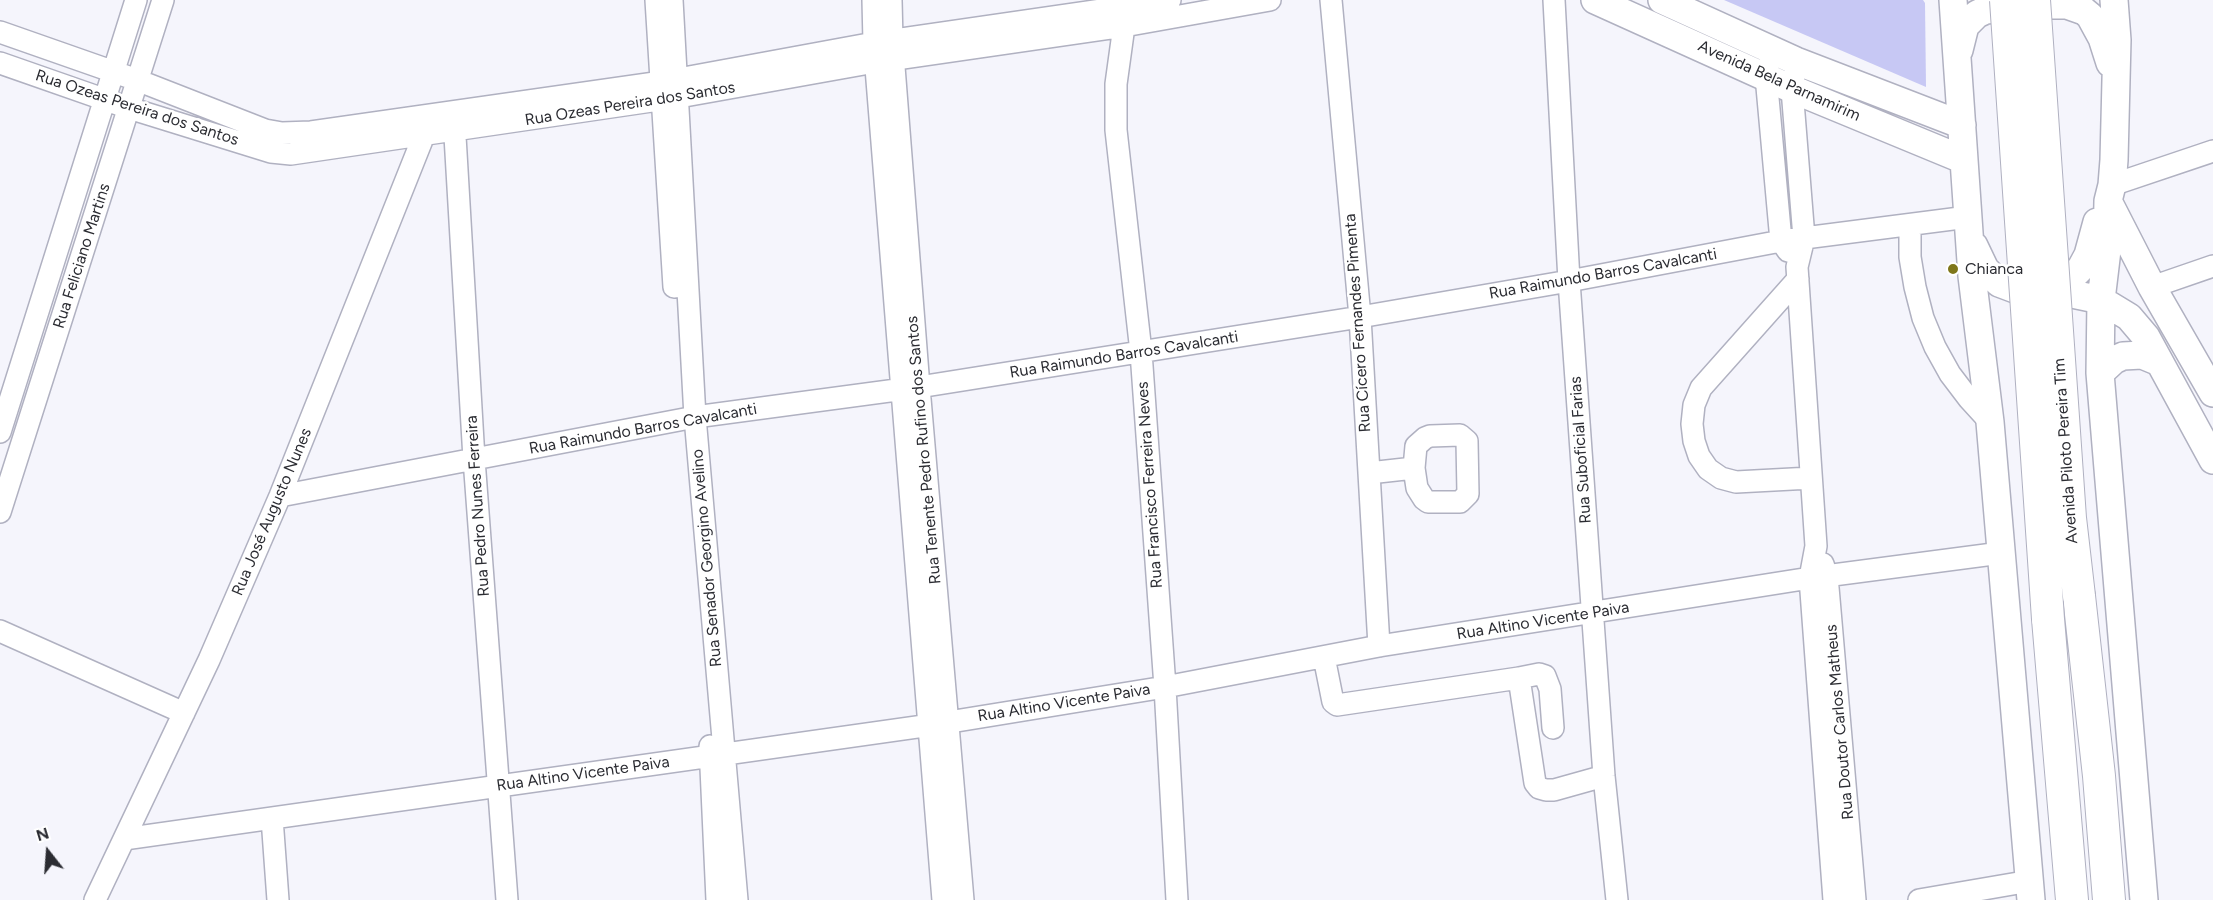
<!DOCTYPE html>
<html>
<head>
<meta charset="utf-8">
<style>
  body { margin:0 }
  #map { position:relative; width:2213px; height:900px; overflow:hidden; background:#f5f5fc; font-family:Figtree,sans-serif }
  canvas { display:block }
  .north { position:absolute; left:18px; top:822px; width:60px; height:60px; -webkit-text-stroke:4px #fff; paint-order:stroke; rotate:343deg; font-size:16px; font-weight:700; line-height:24px; text-align:center; color:#2b2c32 }
  .north::after { content:''; display:block; margin:auto; width:21px; height:27px; background:#2b2c32; clip-path:polygon(50% 0,100% 100%,50% 72%,0 100%) }
</style>
</head>
<body>
<div id="map">
<canvas width="2213" height="900"></canvas>
<div class="north">N</div>
</div>
<script>
const c = document.querySelector('canvas').getContext('2d');
c.lineJoin = 'round';
function fillPath(path, color) { c.fillStyle = color; c.fill(path, 'evenodd'); }
const shape = rows => new Path2D(rows.map(r => 'M' + r).join(''));
function stroke(path, color, width, dash) { c.strokeStyle = color; c.lineWidth = width; c.lineCap = dash ? 'butt' : 'round'; c.setLineDash(dash || []); c.stroke(path); }
function drawText(font, color, halo, rows, align = 'center') {
  c.font = font + ' Figtree,sans-serif'; c.lineWidth = 5; c.setLineDash([]); c.textBaseline = 'middle'; c.strokeStyle = halo; c.fillStyle = color; for (const [text, x, y, turn = 0] of rows) {
    c.save(); c.translate(x, y); c.rotate((+turn || 0) * Math.PI / 180); c.textAlign = isNaN(turn) ? turn : align; if (halo) c.strokeText(text, 0, 0); c.fillText(text, 0, 0); c.restore();
  }
}
fillPath(shape([
  [1724,0,1923,0,1925,3,1926,87]
]), '#c7c8f4');
const minor = shape([
  [656,0,674,287],
  [672,0,695,417,737,900],
  [873,0,874,43,943,900],
  [891,0,892,41,919,387,963,900],
  [1331,0,1360,317,1379,646],
  [1554,0,1569,281,1604,776,1617,900],
  [1124,13,1124,26,1116,84,1116,130,1141,352,1165,687,1177,900],
  [0,32,137,80,265,130,282,133,311,132,662,82,874,43,1170,0],
  [0,63,129,108,271,152,291,154,679,97,875,62,1124,26,1270,0],
  [1768,66,1766,76,1781,241,1788,251],
  [1794,76,1792,89,1804,238,1797,267,1816,546,1810,578,1834,900],
  [454,119,474,459,507,900],
  [2112,185,2213,151],
  [1910,225,1910,257,1915,287,1923,318,1935,347,1950,374,1969,399,1990,422],
  [1798,279,1701,388,1694,405,1692,424,1694,441,1699,456,1708,469,1721,478,1736,482,1811,478],
  [2152,287,2213,266],
  [0,432,136,0],
  [1369,473,1414,468,1417,488,1424,499,1428,502,1460,502,1468,494,1467,441,1460,435,1430,436,1425,438,1416,446,1414,468],
  [280,496,695,417,919,387,1360,317,1569,281,1781,241,1968,217],
  [0,512,163,0],
  [1823,564,1827,576,1855,900],
  [0,631,184,713],
  [1324,657,1333,702,1337,705,1519,678],
  [1553,728,1550,689,1545,676,1539,674,1519,678,1535,783,1539,788,1546,790,1554,790,1604,776],
  [710,746,717,900],
  [272,818,278,900],
  [124,839,931,725,1165,687,1379,646,1810,578,2001,553],
  [95,900,209,660,280,496,424,135,426,123],
  [1919,900,2030,881]
]);
const major = shape([
  [1595,0,1792,89,1964,160],
  [1662,0,1796,61,1962,125],
  [1953,0,1972,276,1990,422,2031,900],
  [2114,0,2117,40,2114,160,2112,185,2108,201,2107,250,2101,300,2100,373,2144,900],
  [1959,50,1965,26,1977,14,1986,10,2029,5,2067,5,2084,11,2090,16,2102,38,2110,63],
  [2110,205,2152,287,2213,393],
  [1974,246,1985,269,1999,283,2015,289,2048,289,2076,273,2081,268,2088,255,2097,222],
  [2048,289,2101,300,2129,317,2146,337,2213,460],
  [2100,373,2114,360,2123,356,2142,355,2159,362]
]);
const highway = shape([
  [2079,596,2099,776,2109,900],
  [2048,619,2072,900]
]);
stroke(minor, '#b0b1c1', 24);
stroke(major, '#b0b1c1', 30);
stroke(highway, '#b0b1c1', 34);
stroke(minor, '#fff', 21);
stroke(major, '#fff', 27);
stroke(highway, '#fff', 32);
const highwayBridge = shape([
  [2006,0,2048,619],
  [2034,0,2070,518,2079,596]
]);
stroke(highwayBridge, '#b0b1c1', 34, []);
stroke(highwayBridge, '#fff', 32);
for (const [x, y, r, color] of [
  [1953,269,6,"#7e761a"]
]) { const dot = new Path2D(); dot.arc(x, y, r, 0, 2 * Math.PI); c.fillStyle = color; c.fill(dot); stroke(dot, '#fff', 2); }
drawText('16px', '#2b2c32', '#fff', [
  ["Avenida Bela Parnamirim",1779,81,24],
  ["Rua Ozeas Pereira dos Santos",630,104,-9],
  ["Rua Ozeas Pereira dos Santos",137,108,18],
  ["Rua Feliciano Martins",82,256,-72],
  ["Rua Raimundo Barros Cavalcanti",1603,274,-10],
  ["Rua Cícero Fernandes Pimenta",1358,323,-94],
  ["Rua Raimundo Barros Cavalcanti",1124,355,-9],
  ["Rua Raimundo Barros Cavalcanti",643,429,-10],
  ["Rua Tenente Pedro Rufino dos Santos",924,450,-95],
  ["Rua Suboficial Farias",1581,450,-94],
  ["Avenida Piloto Pereira Tim",2066,451,-94],
  ["Rua Francisco Ferreira Neves",1150,485,-94],
  ["Rua Pedro Nunes Ferreira",478,506,-94],
  ["Rua José Augusto Nunes",272,512,-67],
  ["Rua Senador Georgino Avelino",707,558,-95],
  ["Rua Altino Vicente Paiva",1543,621,-9],
  ["Rua Altino Vicente Paiva",1064,703,-9],
  ["Rua Doutor Carlos Matheus",1840,722,-95],
  ["Rua Altino Vicente Paiva",583,774,-8]
]);
drawText('16px', '#2b2c32', '#fff', [
  ["Chianca",1965,269]
], 'left');
</script>
</body>
</html>
